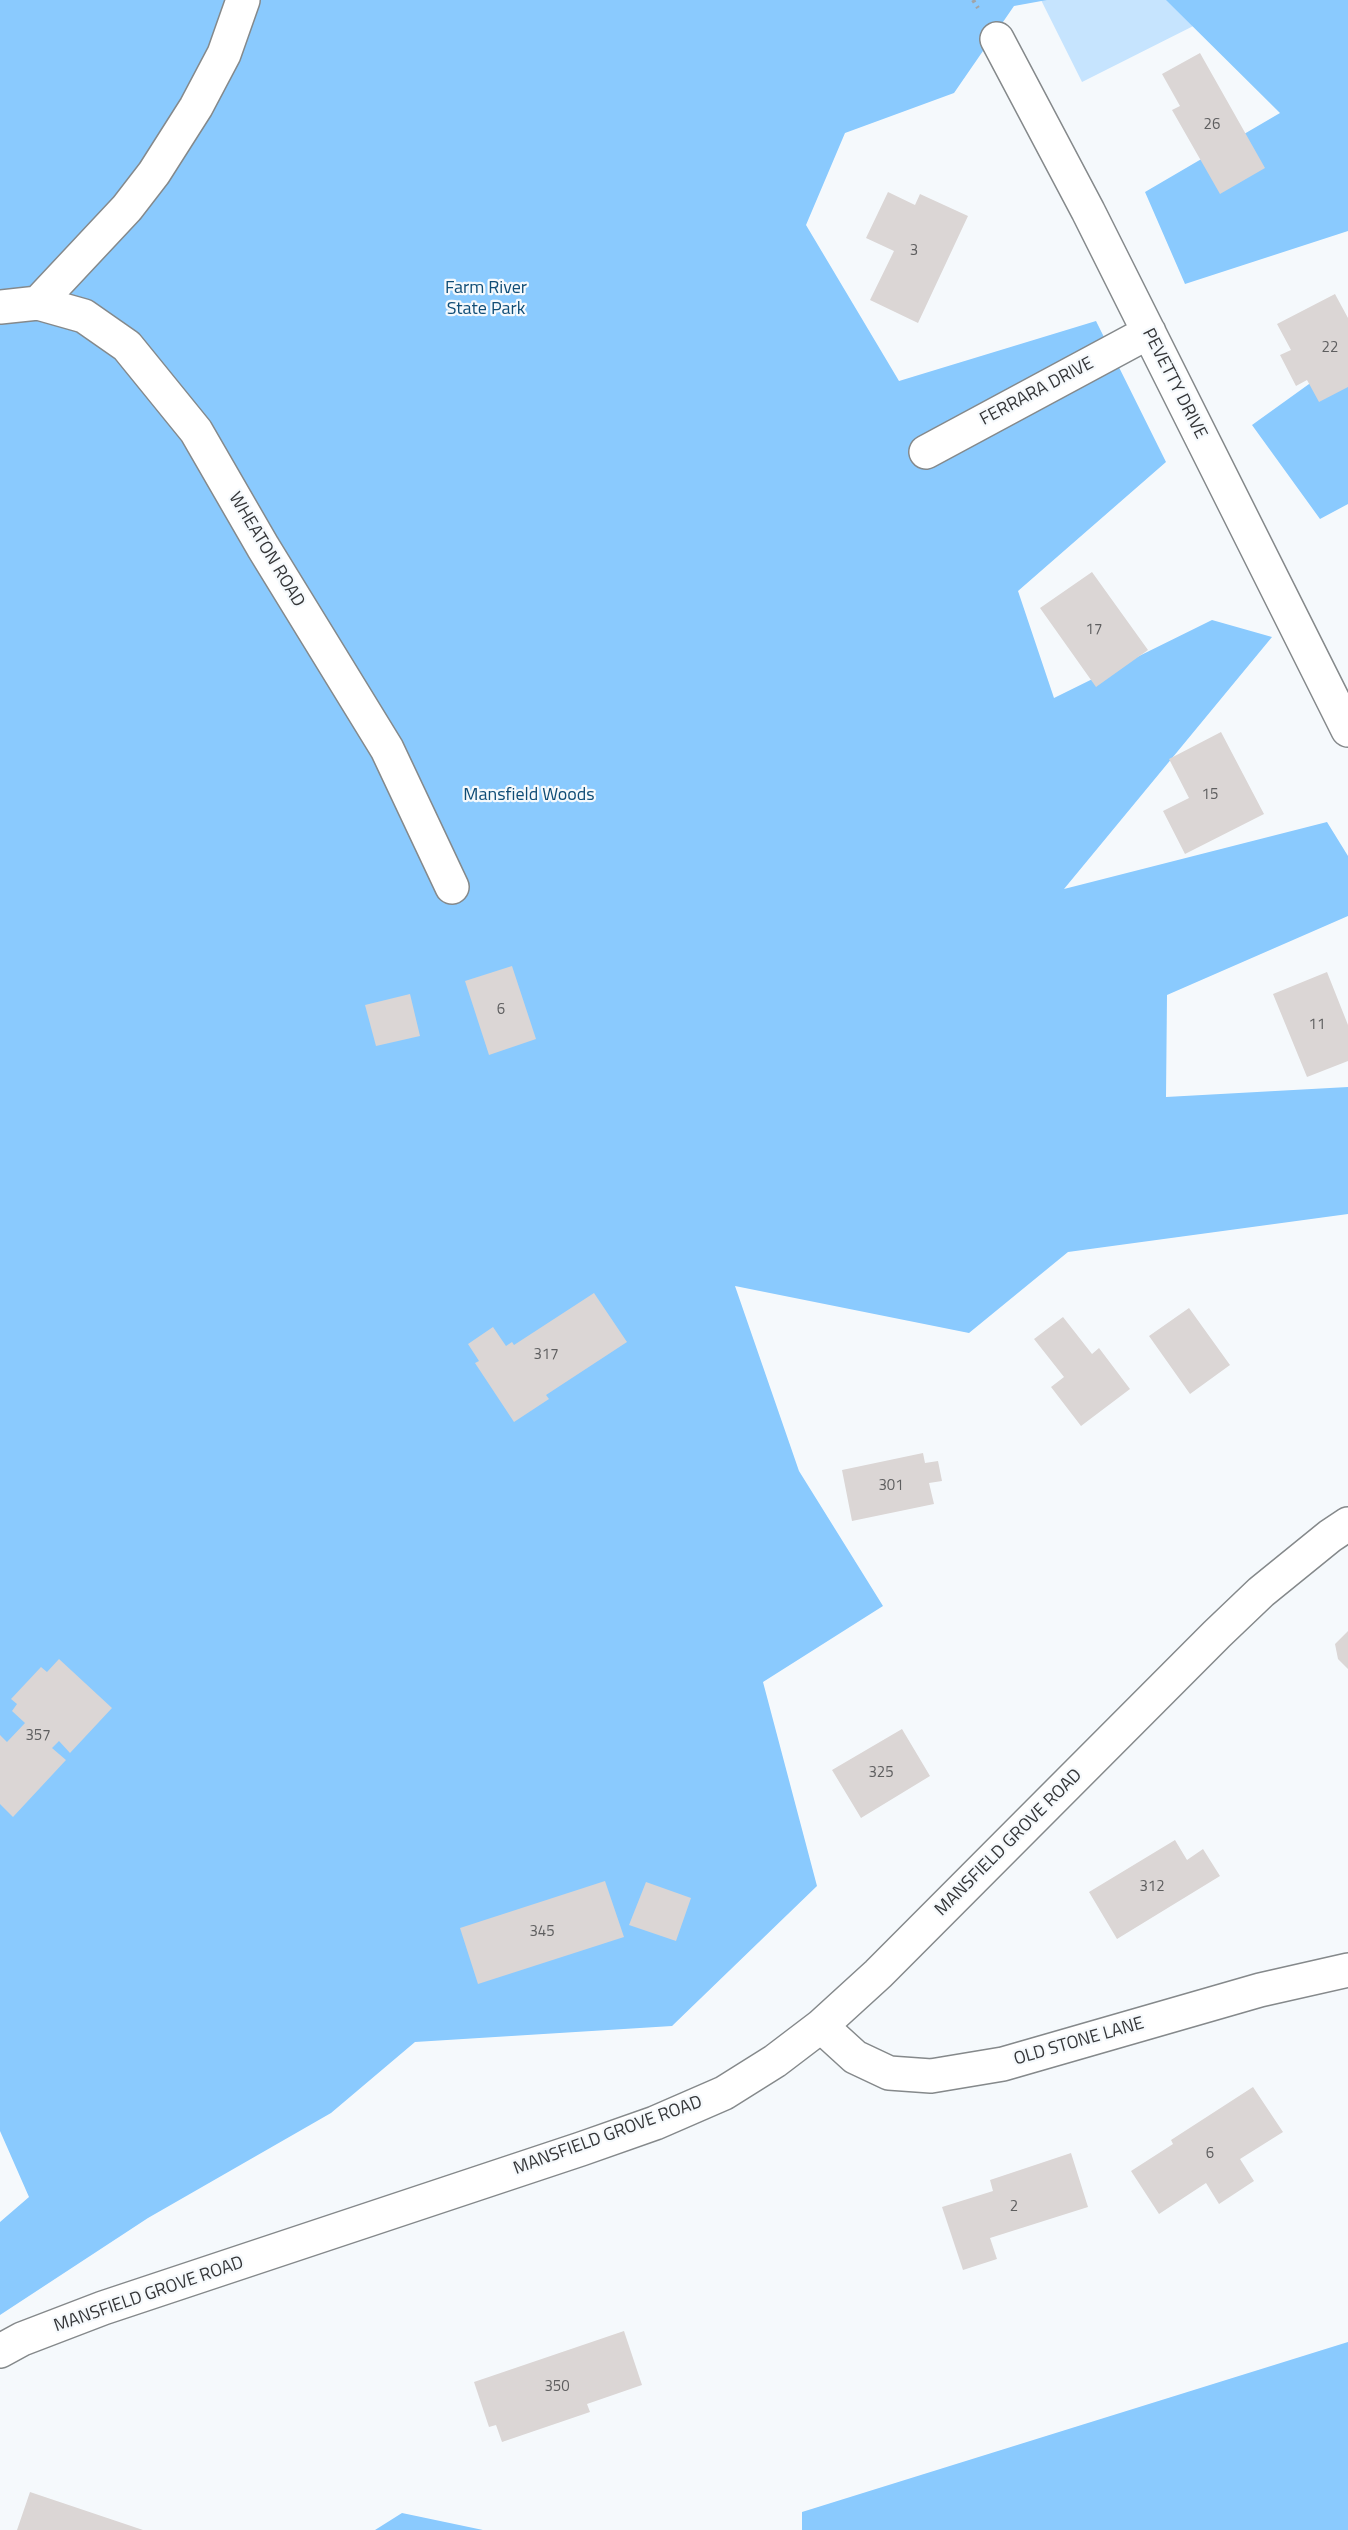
<!DOCTYPE html>
<html>
<head>
<meta charset="utf-8">
<style>
  body { margin:0 }
  canvas { display:block; background:#f5f9fc }
</style>
</head>
<body>
<canvas width="1348" height="2530"></canvas>
<script>
const c = document.querySelector('canvas').getContext('2d');
c.lineJoin = 'round';
function fillPath(path, color) { c.fillStyle = color; c.fill(path, 'evenodd'); }
const shape = rows => new Path2D(rows.map(r => 'M' + r).join(''));
function stroke(path, color, width, dash) { c.strokeStyle = color; c.lineWidth = width; c.lineCap = dash ? 'butt' : 'round'; c.setLineDash(dash || []); c.stroke(path); }
function drawText(font, color, halo, rows, align = 'center') {
  c.font = font + ' "Titillium Web",sans-serif'; c.lineWidth = 4.5; c.setLineDash([]); c.textBaseline = 'middle'; c.strokeStyle = halo; c.fillStyle = color; for (const [text, x, y, turn = 0] of rows) {
    c.save(); c.translate(x, y); c.rotate((+turn || 0) * Math.PI / 180); c.textAlign = isNaN(turn) ? turn : align; if (halo) c.strokeText(text, 0, 0); c.fillText(text, 0, 0); c.restore();
  }
}
fillPath(shape([
  [1041,0,1245,0,1082,82]
]), '#c6e4fe');
fillPath(shape([
  [0,0,1047,0,1014,6,954,93,845,133,806,225,899,381,1096,321,1166,462,1018,591,1054,698,1212,620,1272,637,1064,889,1327,822,1348,856,1348,916,1167,995,1166,1097,1348,1087,1348,1214,1068,1252,969,1333,735,1286,799,1471,883,1606,763,1682,817,1886,672,2026,415,2042,331,2113,148,2218,0,2315,0,2222,29,2197,0,2131],
  [1166,0,1348,0,1348,231,1185,284,1145,192,1280,113],
  [1348,356,1348,504,1320,519,1252,425],
  [1348,2342,1348,2530,802,2530,802,2512],
  [402,2513,483,2530,375,2530]
]), '#8acafe');
fillPath(shape([
  [1200,53,1265,168,1220,194,1172,110,1180,106,1162,74],
  [888,192,915,205,920,194,968,216,918,323,870,300,894,251,866,238],
  [1335,294,1348,318,1348,387,1319,402,1307,380,1296,386,1280,355,1291,350,1277,324],
  [1092,572,1148,650,1096,687,1040,608],
  [1221,732,1264,814,1185,854,1163,811,1189,798,1169,759],
  [512,966,536,1039,489,1055,465,981],
  [1327,972,1348,1025,1348,1061,1307,1077,1273,994],
  [410,994,420,1036,376,1046,365,1005],
  [594,1293,627,1342,546,1395,549,1399,514,1422,475,1363,479,1361,468,1344,493,1327,506,1346,512,1342,514,1345],
  [1189,1308,1230,1365,1190,1394,1149,1336],
  [1063,1317,1092,1354,1099,1348,1130,1389,1081,1426,1051,1387,1064,1377,1034,1339],
  [923,1453,925,1463,938,1461,942,1481,929,1483,934,1504,852,1521,842,1470],
  [1348,1631,1348,1669,1338,1659,1335,1644],
  [59,1659,112,1708,70,1753,59,1741,52,1748,66,1760,13,1817,0,1804,0,1735,7,1742,25,1723,12,1711,17,1704,11,1699,41,1667,47,1672],
  [902,1729,930,1776,861,1818,832,1770],
  [1175,1840,1187,1860,1203,1849,1220,1876,1117,1939,1089,1892],
  [605,1881,624,1937,478,1984,460,1928],
  [646,1882,691,1898,676,1941,629,1925],
  [1253,2087,1283,2132,1240,2159,1254,2181,1219,2204,1206,2183,1159,2214,1131,2171,1173,2144,1171,2140],
  [1071,2153,1088,2207,990,2238,997,2259,963,2270,942,2207,993,2191,990,2180],
  [624,2331,642,2385,587,2404,590,2412,502,2442,496,2425,489,2427,474,2382],
  [30,2492,143,2530,17,2530]
]), '#dbd6d5');
const minor = shape([
  [997,39,1088,211,1348,730],
  [38,303,127,208,154,173,196,107,224,54,243,0],
  [0,307,38,303,84,316,127,346,196,431,263,547,387,749,452,887],
  [926,452,1149,332],
  [821,2026,855,2057,889,2073,931,2076,1003,2064,1260,1990,1348,1970],
  [0,2351,22,2339,103,2308,581,2149,655,2123,724,2093,775,2061,821,2026,878,1974,1217,1634,1261,1592,1330,1536,1348,1524]
]);
stroke(minor, '#85898b', 36);
stroke(shape([
  [973,0,978,8]
]), '#a1a4a7', 4, [3, 4.5]);
stroke(minor, '#fff', 33);
drawText('15px', '#5e5e5f', null, [
  ["26",1212,125],
  ["3",914,251],
  ["22",1330,348],
  ["17",1094,630],
  ["15",1210,795],
  ["6",501,1010],
  ["11",1317,1025],
  ["317",546,1355],
  ["301",891,1486],
  ["357",38,1736],
  ["325",881,1773],
  ["312",1152,1887],
  ["345",542,1932],
  ["6",1210,2154],
  ["2",1014,2207],
  ["350",557,2387]
]);
drawText('18px', '#0e4c76', '#f5f9fc', [
  ["Farm River",486,289],
  ["State Park",486,310],
  ["Mansfield Woods",529,796]
]);
drawText('18px', '#353638', '#f5f9fc', [
  ["PEVETTY DRIVE",1174,384,63],
  ["FERRARA DRIVE",1037,392,-28],
  ["WHEATON ROAD",266,550,59],
  ["MANSFIELD GROVE ROAD",1009,1843,-45],
  ["OLD STONE LANE",1079,2042,-16],
  ["MANSFIELD GROVE ROAD",608,2136,-20],
  ["MANSFIELD GROVE ROAD",149,2295,-19]
]);
</script>
</body>
</html>
